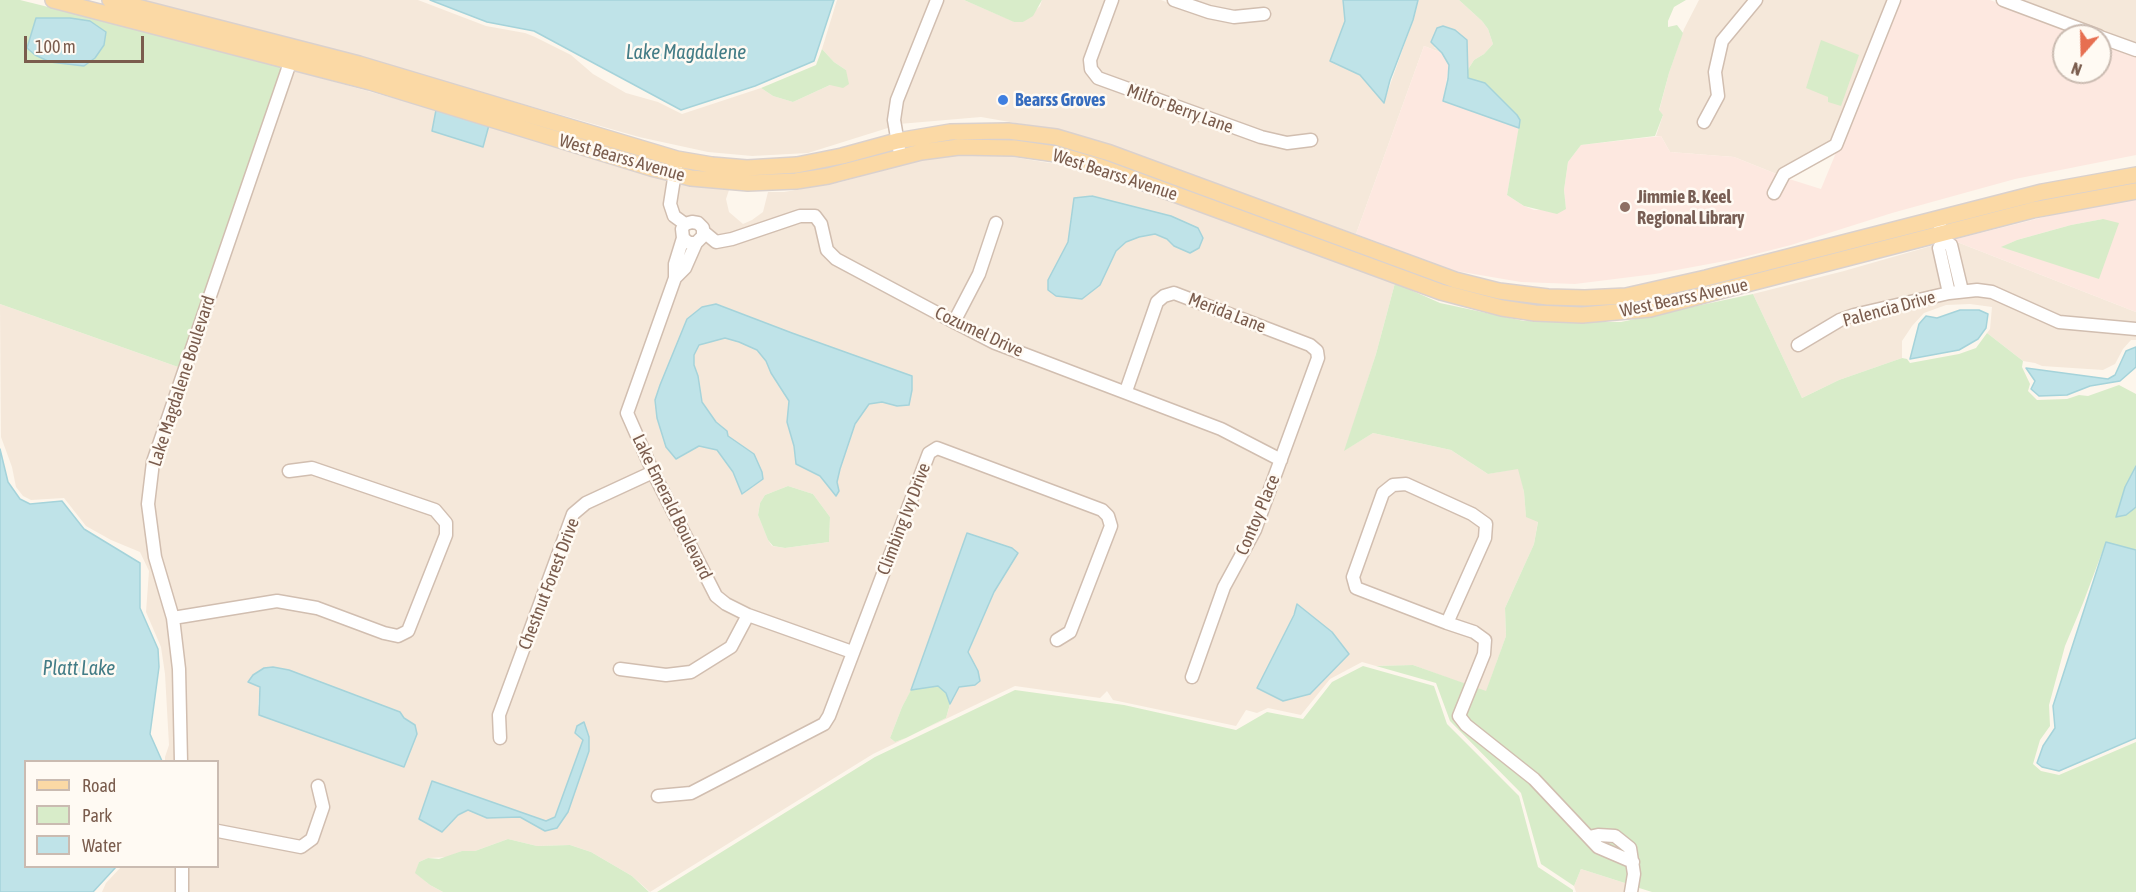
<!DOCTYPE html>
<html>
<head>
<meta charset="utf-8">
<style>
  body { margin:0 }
  #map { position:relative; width:2136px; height:892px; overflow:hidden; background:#fdf6ec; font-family:"Asap Condensed",sans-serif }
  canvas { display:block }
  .legend { position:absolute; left:24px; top:760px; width:195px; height:108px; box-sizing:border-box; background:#fffaf3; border:2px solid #cabbb1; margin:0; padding:8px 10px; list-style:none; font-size:18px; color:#7a5c4d }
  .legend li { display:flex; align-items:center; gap:12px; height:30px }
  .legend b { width:30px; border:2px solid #cabbb1 }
  .north { position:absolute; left:2052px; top:24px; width:60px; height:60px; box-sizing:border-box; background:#fffaf3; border:2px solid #cabbb1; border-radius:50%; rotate:200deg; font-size:16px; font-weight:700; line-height:24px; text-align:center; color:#7a5c4d }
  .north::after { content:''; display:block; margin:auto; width:21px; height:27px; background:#e76f51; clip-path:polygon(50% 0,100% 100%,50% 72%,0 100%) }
  .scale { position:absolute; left:24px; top:36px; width:120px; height:27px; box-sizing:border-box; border:3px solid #7a5c4d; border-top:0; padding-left:8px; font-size:18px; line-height:21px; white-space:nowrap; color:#7a5c4d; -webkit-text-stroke:4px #fffaf3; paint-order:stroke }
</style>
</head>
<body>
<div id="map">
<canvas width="2136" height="892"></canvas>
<ul class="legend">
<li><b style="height:8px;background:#fbd9a5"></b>Road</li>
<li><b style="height:16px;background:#d8ecc9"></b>Park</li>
<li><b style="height:16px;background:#bfe3e8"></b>Water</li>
</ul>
<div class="north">N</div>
<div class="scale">100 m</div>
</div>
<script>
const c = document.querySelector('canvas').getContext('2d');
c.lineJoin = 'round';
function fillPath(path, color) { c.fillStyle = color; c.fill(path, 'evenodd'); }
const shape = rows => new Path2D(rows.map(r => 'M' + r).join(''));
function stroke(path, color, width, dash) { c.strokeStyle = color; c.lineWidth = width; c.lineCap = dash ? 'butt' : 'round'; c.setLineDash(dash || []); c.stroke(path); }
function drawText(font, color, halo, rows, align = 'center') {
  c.font = font + ' "Asap Condensed",sans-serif'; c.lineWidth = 5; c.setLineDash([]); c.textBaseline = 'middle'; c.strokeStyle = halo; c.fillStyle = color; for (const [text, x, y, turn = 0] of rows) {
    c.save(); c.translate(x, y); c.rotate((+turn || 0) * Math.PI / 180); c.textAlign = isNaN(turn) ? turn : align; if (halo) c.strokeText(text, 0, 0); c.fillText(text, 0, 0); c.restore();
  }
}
fillPath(shape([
  [129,0,418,0,486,26,525,33,535,37,571,55,593,74,626,93,658,102,682,114,761,88,773,96,793,102,830,85,846,70,834,62,822,49,837,0,933,0,891,127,808,153,752,156,708,152,639,137,481,92,279,37],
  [942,0,964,0,1015,22,1023,22,1040,6,1042,0,1108,0,1087,59,1102,85,1236,135,1260,142,1305,146,1316,143,1315,135,1297,138,1277,136,1101,74,1095,64,1117,0,1161,0,1191,11,1259,20,1269,18,1268,9,1235,13,1187,0,1343,0,1345,21,1331,61,1360,75,1384,102,1413,20,1418,0,1459,0,1482,21,1488,29,1493,44,1484,54,1474,60,1467,71,1467,40,1434,47,1442,53,1424,46,1356,234,1050,129,981,117,899,124,901,101],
  [1699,0,1890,0,1833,142,1779,175,1734,157,1670,152,1661,136,1656,136,1663,115,1659,111,1669,73,1684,29],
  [2017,0,2136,0,2136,45],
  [292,70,436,110,432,131,482,147,489,125,670,179,666,206,670,218,679,226,679,239,670,267,677,270,685,247,690,248,679,270,686,274,699,247,706,240,716,247,733,244,801,221,813,221,817,226,823,251,834,263,955,329,993,347,1219,433,1275,462,1251,528,1220,586,1187,680,1194,683,1228,589,1259,531,1321,360,1323,351,1320,346,1312,340,1174,288,1161,292,1153,301,1124,385,997,338,960,320,983,275,1001,220,993,218,975,272,952,316,838,255,831,247,824,221,815,212,800,212,732,235,717,237,700,219,693,217,686,219,678,213,675,203,678,181,706,187,729,190,726,199,729,212,743,224,752,220,763,212,768,192,784,192,841,182,925,159,966,152,1007,156,1068,166,1177,202,1282,243,1376,274,1395,283,1376,354,1345,450,1373,433,1451,450,1488,474,1519,468,1524,492,1526,516,1538,521,1534,544,1505,608,1506,636,1486,692,1413,665,1376,666,1362,662,1330,679,1301,715,1268,708,1257,713,1246,710,1236,726,1113,700,1107,691,1100,698,1015,686,927,728,946,718,951,701,959,687,975,685,979,681,978,671,968,653,994,592,1018,553,1012,548,967,533,913,687,902,707,890,738,895,742,906,738,873,754,650,892,632,876,591,852,570,845,537,846,508,839,475,851,462,851,448,857,428,858,419,862,416,873,430,885,443,892,186,892,186,867,218,866,218,836,300,852,316,840,327,805,322,780,314,783,318,807,308,836,300,843,218,827,218,762,185,761,183,669,178,622,276,606,316,612,382,637,400,640,412,632,451,534,449,519,437,506,313,464,284,467,285,476,311,473,433,514,442,525,442,534,405,627,398,631,385,628,319,604,278,597,176,613,165,576,152,503,157,463],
  [1092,196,1171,216,1198,228,1203,238,1199,248,1190,253,1175,246,1167,239,1154,234,1139,237,1126,242,1116,251,1100,285,1082,299,1056,296,1048,290,1048,280,1068,242,1074,198],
  [717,304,792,333,912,376,912,390,909,405,897,406,882,402,868,404,855,424,840,469,837,482,839,491,836,496,820,476,796,464,794,446,787,422,789,401,771,373,767,361,757,350,739,342,725,338,699,345,694,355,694,365,698,376,702,401,716,422,727,431,728,436,754,454,762,472,763,479,743,494,733,472,717,450,699,446,677,459,666,447,657,418,655,400,660,385,687,319,702,307],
  [788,486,813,494,830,517,829,542,785,548,772,546,768,540,758,515,760,503,765,495],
  [1297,605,1332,632,1348,654,1310,694,1283,701,1257,688,1294,615],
  [273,667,289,670,400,712,404,718,415,725,417,734,404,767,259,715,258,704,260,686,248,682,253,675,264,668],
  [584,722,589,737,589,751,568,812,557,827,545,831,520,817,487,818,468,810,458,815,442,832,419,819,433,781,546,821,556,817,583,740,575,733,577,726],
  [1952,240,2136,312,2136,340,2131,340,2123,349,2115,364,2103,370,2042,366,2035,363,2023,361,1987,333,1990,329,1992,307,1970,304,1946,305,1924,313,1912,326,1902,341,1902,358,1839,380,1802,398,1753,294,1844,271],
  [1174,298,1308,349,1313,354,1313,358,1279,453,1131,388,1160,305],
  [0,304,181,368,147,474,169,620,174,670,176,761,165,761,165,757,169,745,165,674,161,647,146,612,149,571,140,552,111,540,86,526,64,498,31,500,23,496,16,487,12,467,1,437],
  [121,867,178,867,177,892,102,892,106,883],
  [1581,869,1628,884,1627,892,1576,892,1574,886]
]), '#f5e8da');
fillPath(shape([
  [1899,0,1990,0,2085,36,2064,36,2064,72,2100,72,2100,42,2136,55,2136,155,2015,179,1892,213,1791,245,1736,259,1655,274,1575,284,1521,282,1456,271,1356,234,1424,46,1442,53,1449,65,1443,101,1519,128,1507,195,1524,206,1534,210,1566,209,1564,190,1568,162,1581,145,1661,136,1670,152,1734,157,1779,175,1769,195,1775,199,1786,178,1821,189],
  [2136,200,2136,312,1952,240,2076,209],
  [2103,219,2048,261,2002,247,2017,240,2071,225]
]), '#fde8e0');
fillPath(shape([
  [0,0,20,0,141,30,283,68,181,368,0,304],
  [70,18,90,21,106,32,95,58,84,66,50,62],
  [964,0,1042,0,1033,16,1023,22,1014,22],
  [1459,0,1686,0,1674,7,1668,21,1668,27,1677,25,1683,33,1669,73,1659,110,1663,115,1655,136,1581,145,1568,162,1564,190,1566,209,1557,214,1524,206,1507,195,1520,120,1485,83,1468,78,1467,71,1474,60,1484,54,1493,44,1488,29,1482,21],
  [1821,40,1859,55,1841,106,1828,102,1828,97,1806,88],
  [822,49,834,62,846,70,849,84,843,88,830,85,793,102,773,96,761,88,816,65],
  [2103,219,2119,223,2099,279,2001,247,2017,240,2071,225],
  [1395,283,1440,303,1524,321,1621,322,1753,294,1802,398,1839,380,1902,358,1907,359,1910,363,1959,354,1976,348,1987,333,2023,361,2022,367,2030,384,2028,391,2037,400,2067,399,2079,395,2088,396,2119,385,2136,394,2136,466,2125,487,2126,515,2136,507,2136,550,2106,542,2083,603,2065,646,2049,705,2050,726,2040,740,2033,764,2041,771,2059,775,2136,742,2136,892,1652,892,1636,887,1637,857,1628,884,1581,869,1574,886,1541,864,1521,793,1450,721,1436,683,1376,666,1413,665,1486,691,1506,636,1505,608,1534,544,1538,522,1526,517,1524,492,1518,469,1488,474,1451,450,1373,433,1344,451,1376,354],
  [788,486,813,494,830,517,829,542,785,548,773,546,768,540,758,515,760,503,765,495],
  [1363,666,1434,686,1447,724,1519,796,1538,867,1573,890,1573,892,657,892,875,757,1015,690,1124,705,1236,730,1267,712,1303,719,1332,682],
  [938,686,946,693,950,704,946,718,906,738,895,742,890,738,902,707,911,690],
  [508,839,537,846,570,845,591,852,632,876,649,892,443,892,430,885,415,873,419,862,428,858,439,859,462,851,475,851]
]), '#d8ecc9');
const water = shape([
  [430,0,834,0,814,61,755,86,681,110,534,31,487,22,430,0],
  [1343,0,1418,0,1413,20,1390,80,1384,103,1360,75,1330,61,1345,21,1343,0],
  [36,18,70,18,90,21,106,32,104,45,95,58,84,66,50,62,35,55,27,48,36,18],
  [1443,26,1455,30,1467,40,1468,78,1485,83,1517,115,1520,120,1519,128,1443,101,1448,79,1449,65,1442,53,1431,42,1437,28,1443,26],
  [436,110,489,125,483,147,432,131,436,110],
  [1092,196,1171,216,1198,228,1203,238,1199,248,1190,253,1174,246,1167,239,1155,234,1139,237,1126,242,1116,251,1100,285,1082,299,1056,296,1048,290,1048,280,1068,242,1074,198,1092,196],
  [716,304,792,333,912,376,912,390,909,405,897,406,882,402,869,404,855,424,840,469,837,482,839,491,836,496,820,476,796,464,794,446,787,422,789,401,771,373,766,361,757,350,739,342,725,338,699,345,694,355,694,365,698,376,702,402,716,422,727,431,728,436,754,454,762,472,763,479,742,494,733,472,717,450,699,446,676,459,666,447,657,418,655,400,660,385,687,319,702,307,716,304],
  [1960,310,1979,310,1988,314,1986,328,1978,339,1959,350,1910,359,1919,324,1926,316,1937,318,1960,310],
  [2136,347,2136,367,2120,381,2090,386,2067,395,2039,396,2031,389,2035,381,2026,368,2108,379,2115,375,2126,351,2136,347],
  [0,449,8,482,20,499,30,504,62,501,84,529,140,563,140,608,158,649,159,667,150,734,162,761,26,762,26,866,116,867,93,892,0,892,0,449],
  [2136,466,2136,507,2126,515,2116,517,2125,487,2136,466],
  [967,533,1012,548,1018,553,994,592,968,652,978,671,980,681,975,685,959,687,950,704,946,693,938,686,911,690,967,533],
  [2106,542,2136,550,2136,738,2059,771,2042,767,2037,763,2043,746,2055,728,2053,706,2106,542],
  [1297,604,1332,632,1349,654,1310,694,1283,701,1257,688,1294,615,1297,604],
  [273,667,289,670,400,712,404,718,415,725,417,734,404,767,259,715,260,687,248,682,253,675,264,668,273,667],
  [584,722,589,737,589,751,568,812,557,828,545,831,520,817,487,818,468,810,458,815,442,832,419,819,432,781,546,821,555,817,583,740,575,733,577,726,584,722]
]);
fillPath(water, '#bfe3e8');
stroke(water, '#a5d3da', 1.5);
const minor = shape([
  [1112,0,1090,60,1091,69,1098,78,1261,137,1287,143,1311,140],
  [1174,0,1209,12,1234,17,1264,14],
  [2003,0,2099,36],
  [2100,37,2136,50],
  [1704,122,1718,96,1715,72,1722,41,1756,0],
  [899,149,894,120,897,100,937,0],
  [676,166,670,204,674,216,685,224],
  [1774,193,1784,174,1836,145,1894,0],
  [1940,226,1944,241,1951,245,1962,291],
  [704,232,716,242,732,239,800,216,815,216,821,224,827,250,836,259,954,322,995,343,1221,429,1281,460],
  [683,238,689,243,696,243,703,236,703,228,698,223,692,222,685,224,682,229,683,238,675,264,675,278,685,268,696,243],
  [1944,241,1939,248,1949,293],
  [675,278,627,413,653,472,716,596,726,604,748,615,852,652],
  [954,322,979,274,996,223],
  [1798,345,1840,320,1854,315,1949,293,1977,290,1992,292,2059,322,2136,329],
  [1126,391,1157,302,1164,296,1174,293,1310,345,1317,351,1318,358,1255,530,1224,587,1192,677],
  [173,618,277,601,317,608,384,633,398,636,408,631,446,535,446,523,435,510,312,468,289,471],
  [1447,623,1485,538,1486,524,1472,514,1406,484,1393,485,1383,493,1353,577,1356,588,1447,623,1474,632,1485,640,1484,654,1459,716,1466,725,1534,779,1598,847,1633,862],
  [620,669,666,675,691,672,731,647,748,615],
  [500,738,499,715,573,514,586,503,653,472],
  [181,762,179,669,173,618,155,557,148,504,153,462,293,54],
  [658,796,691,793,824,724,829,716,929,453,937,448,1102,510,1108,516,1111,526,1070,632,1057,640],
  [218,831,301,847,312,839,323,807,318,786],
  [1589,837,1598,835,1615,836,1630,848,1634,874,1631,892],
  [182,892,182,866]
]);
const major = shape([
  [53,0,370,82,651,168,691,178,748,183,796,181,828,176,921,152,959,147,1014,148,1056,154,1101,167,1441,292,1502,308,1535,313,1582,315,1650,309,2033,210,2136,191],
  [110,0,359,64,677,159,712,165,747,168,797,165,842,156,897,141,950,132,1008,131,1056,137,1110,153,1455,280,1499,291,1548,297,1585,298,1626,296,1706,278,2042,192,2136,175]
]);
stroke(minor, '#d1beb0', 15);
stroke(major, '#dad1cd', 18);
stroke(minor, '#fff', 12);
stroke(major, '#fbd9a5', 15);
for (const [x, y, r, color] of [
  [1003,100,6,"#3f7fe0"],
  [1625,207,6,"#8d6e63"]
]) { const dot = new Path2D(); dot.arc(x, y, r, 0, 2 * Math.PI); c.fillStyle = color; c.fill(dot); stroke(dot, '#fffaf3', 2); }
drawText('bold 18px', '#366cbe', '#fffaf3', [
  ["Bearss Groves",1015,100]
], 'left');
drawText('18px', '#7a5c4d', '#fffaf3', [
  ["Milfor Berry Lane",1180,109,20],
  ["West Bearss Avenue",622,158,16],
  ["West Bearss Avenue",1115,175,18],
  ["West Bearss Avenue",1684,298,-12],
  ["Palencia Drive",1889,309,-15],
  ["Merida Lane",1227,313,21],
  ["Cozumel Drive",979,332,25],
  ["Lake Magdalene Boulevard",182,381,-72],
  ["Lake Emerald Boulevard",672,507,64],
  ["Contoy Place",1258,515,-67],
  ["Climbing Ivy Drive",904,519,-69],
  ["Chestnut Forest Drive",549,584,-69]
]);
drawText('bold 18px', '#785e54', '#fffaf3', [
  ["Jimmie B. Keel",1637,197],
  ["Regional Library",1637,218]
], 'left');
drawText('italic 20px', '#437c86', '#fffaf3', [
  ["Lake Magdalene",686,53],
  ["Platt Lake",79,669]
]);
</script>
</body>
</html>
